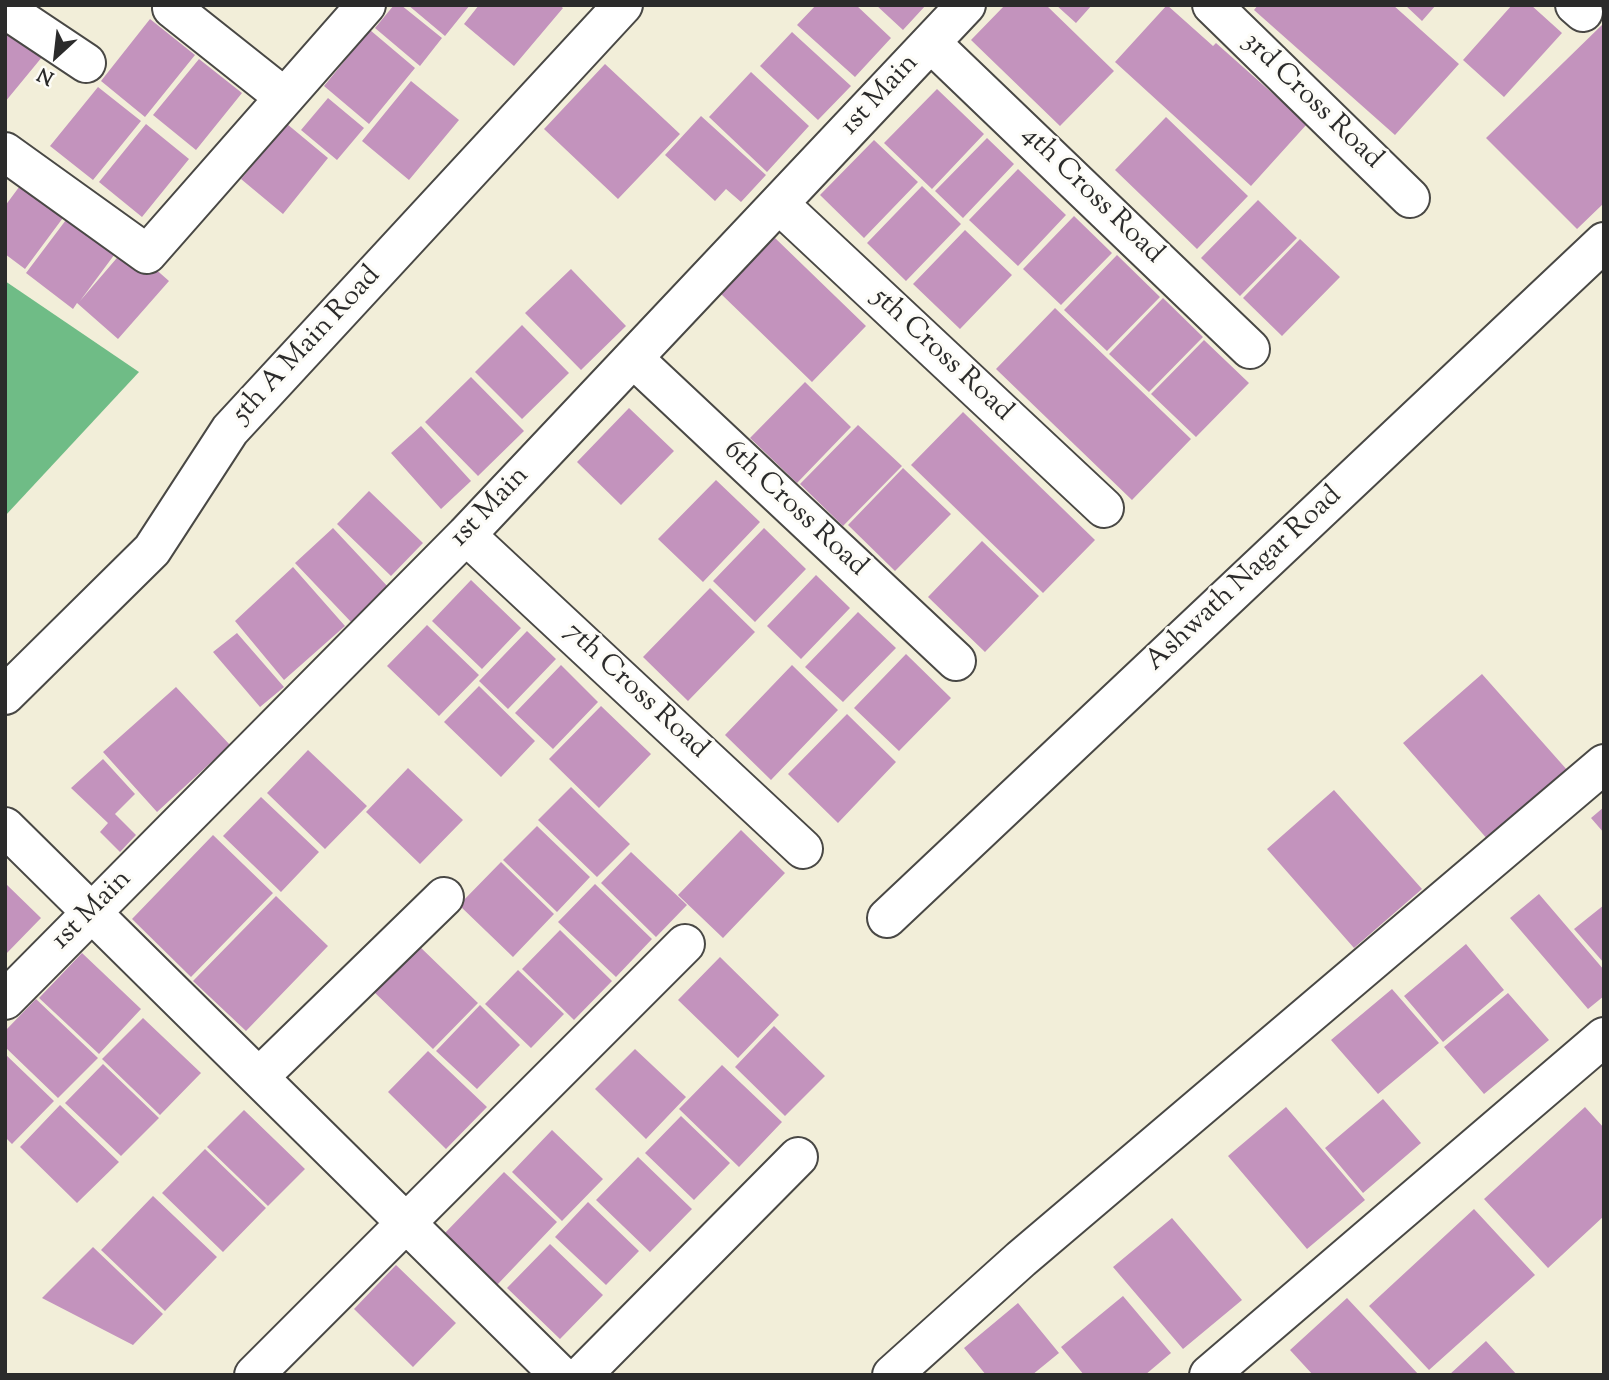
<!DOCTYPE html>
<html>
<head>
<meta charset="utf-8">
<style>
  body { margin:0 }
  #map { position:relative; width:1609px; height:1380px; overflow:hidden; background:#f2eed9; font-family:"Sorts Mill Goudy",serif }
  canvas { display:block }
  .frame { position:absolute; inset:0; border:7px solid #2b2b2b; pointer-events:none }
  .north { position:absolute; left:21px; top:21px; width:70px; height:70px; -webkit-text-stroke:5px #fdfcf7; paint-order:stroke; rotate:207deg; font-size:19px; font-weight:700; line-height:28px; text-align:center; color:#2b2b2b }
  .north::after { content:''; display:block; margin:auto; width:24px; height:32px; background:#2b2b2b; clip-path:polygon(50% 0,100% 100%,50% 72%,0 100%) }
</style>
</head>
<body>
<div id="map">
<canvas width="1609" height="1380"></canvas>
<div class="frame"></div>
<div class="north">N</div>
</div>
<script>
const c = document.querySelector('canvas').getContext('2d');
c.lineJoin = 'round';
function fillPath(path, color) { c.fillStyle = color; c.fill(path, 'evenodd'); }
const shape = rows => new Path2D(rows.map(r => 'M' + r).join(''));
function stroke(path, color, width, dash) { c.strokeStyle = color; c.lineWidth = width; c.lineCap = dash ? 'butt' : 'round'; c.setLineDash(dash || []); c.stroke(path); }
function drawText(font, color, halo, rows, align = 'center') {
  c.font = font + ' "Sorts Mill Goudy",serif'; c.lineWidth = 6; c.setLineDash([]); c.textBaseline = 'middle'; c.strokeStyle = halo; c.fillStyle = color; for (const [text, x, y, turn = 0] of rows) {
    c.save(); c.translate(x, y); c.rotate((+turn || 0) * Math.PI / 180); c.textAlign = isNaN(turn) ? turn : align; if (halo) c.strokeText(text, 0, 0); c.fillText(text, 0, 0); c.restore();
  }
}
fillPath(shape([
  [5,281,139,372,5,516]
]), '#6fbc86');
fillPath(shape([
  [394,5,401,5,442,38,420,66,375,28],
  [408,5,470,5,445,36],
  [479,5,559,5,563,8,514,66,464,24],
  [816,5,856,5,891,38,855,77,797,25],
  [876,5,926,5,903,30],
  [1005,5,1046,5,1114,71,1060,126,971,40],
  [1056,5,1092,5,1076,23],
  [1167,5,1213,46,1216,43,1307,124,1251,186,1115,62],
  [1258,5,1393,5,1459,64,1395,135,1254,10],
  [1405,5,1436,5,1422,21],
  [1512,5,1531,5,1562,33,1504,97,1463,60],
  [5,17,47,51,5,102],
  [150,19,195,55,145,117,101,81],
  [1604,23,1604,203,1577,229,1486,138],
  [370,30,415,68,369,124,324,86],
  [792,32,851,86,818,120,760,66],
  [199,59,242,93,196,150,153,115],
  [605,64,680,134,618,199,544,129],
  [751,72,809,126,767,172,709,117],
  [411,81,459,120,409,180,362,141],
  [98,87,141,121,93,180,50,146],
  [937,89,984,134,932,189,884,143],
  [328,98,364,128,337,160,301,130],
  [701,116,766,175,741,202,726,189,715,201,665,155],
  [1166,117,1248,196,1197,249,1115,170],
  [146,124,189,159,142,217,99,182],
  [287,124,328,158,283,214,241,179],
  [987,138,1014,164,963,218,935,191],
  [874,140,918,182,864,238,820,195],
  [1018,169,1066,215,1018,266,969,220],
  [28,175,71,207,25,269,5,254,5,206],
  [922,186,961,224,906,281,867,243],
  [1258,200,1297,238,1240,296,1201,258],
  [75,208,123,243,80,301,128,245,169,281,118,339,77,303,73,309,26,273],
  [1074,216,1112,253,1061,305,1023,269],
  [965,230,1012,275,960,329,913,284],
  [775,238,866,326,812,382,720,293],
  [1300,239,1340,277,1282,336,1243,298],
  [1117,255,1160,297,1107,351,1064,310],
  [571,269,626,326,581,370,525,313],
  [1163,298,1203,337,1149,392,1109,354],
  [1055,308,1191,439,1132,500,996,369],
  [522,325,569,373,522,419,475,372],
  [1204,340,1249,383,1196,437,1151,394],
  [471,377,524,431,478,476,425,422],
  [805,382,851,427,797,483,750,438],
  [629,408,674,451,621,505,577,462],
  [963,412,1095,540,1043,593,911,465],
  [858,425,902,466,843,526,800,484],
  [421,426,471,481,441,509,391,453],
  [903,468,951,514,895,571,848,525],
  [716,480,760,522,703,582,658,539],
  [369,491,423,543,391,576,337,524],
  [333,528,389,588,352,623,295,563],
  [764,528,806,569,755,622,713,581],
  [982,541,1039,596,985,652,928,597],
  [293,567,345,626,284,680,235,621],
  [816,575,850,608,801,659,767,626],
  [471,580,521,628,482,669,432,621],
  [710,588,755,632,688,701,643,657],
  [858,612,896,648,843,702,805,667],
  [427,625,479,675,439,716,387,666],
  [527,631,556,659,508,709,479,681],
  [237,633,284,687,260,707,213,652],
  [906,654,951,698,899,751,854,708],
  [561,665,598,702,553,749,515,713],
  [792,665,838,710,771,780,725,735],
  [1482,674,1568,771,1489,841,1403,743],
  [479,686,535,741,501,777,444,722],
  [176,687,230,745,157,812,103,752],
  [601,706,651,754,599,808,549,759],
  [847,714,896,762,838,823,788,774],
  [308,750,367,806,325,849,267,793],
  [103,759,135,794,115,814,136,835,120,852,100,832,108,823,71,788],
  [408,768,463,820,420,864,366,812],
  [571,787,630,844,597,877,538,820],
  [1334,790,1422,889,1354,948,1267,849],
  [261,797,319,852,281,892,223,836],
  [1604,807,1604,833,1591,818],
  [537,826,590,877,557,912,503,860],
  [741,830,785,873,723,938,678,895],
  [213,835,273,893,191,977,132,919],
  [631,852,687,905,656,937,601,883],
  [501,862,554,914,513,957,459,905],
  [5,883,41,918,5,955],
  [595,884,652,939,616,977,558,922],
  [1539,894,1604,970,1604,996,1588,1009,1510,918],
  [276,896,328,946,246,1031,193,981],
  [1604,905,1604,963,1574,929],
  [560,930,612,981,574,1020,522,969],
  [1466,944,1504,990,1443,1042,1404,996],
  [418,945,478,1003,433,1049,373,991],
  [82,953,141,1009,99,1054,39,998],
  [720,957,779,1015,738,1058,678,1000],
  [518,970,564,1014,531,1048,485,1004],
  [1392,989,1439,1043,1378,1094,1331,1040],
  [1508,993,1549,1040,1484,1094,1444,1047],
  [36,999,98,1058,58,1098,5,1047,5,1031],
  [480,1005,520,1045,477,1089,436,1051],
  [143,1018,201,1073,160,1115,102,1059],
  [774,1026,825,1076,785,1116,735,1067],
  [635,1049,686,1097,646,1139,595,1089],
  [428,1051,487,1107,446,1149,388,1092],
  [5,1054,54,1101,12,1144,5,1137],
  [103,1064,159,1118,121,1156,65,1103],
  [722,1065,782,1122,739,1167,679,1109],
  [1383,1099,1421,1143,1363,1193,1325,1148],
  [60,1105,119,1162,77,1203,20,1147],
  [1286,1107,1365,1200,1307,1249,1228,1156],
  [1585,1107,1604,1128,1604,1216,1548,1268,1484,1199],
  [244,1110,305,1169,268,1206,207,1147],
  [681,1116,730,1163,694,1200,645,1153],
  [552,1130,603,1179,562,1221,512,1172],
  [205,1149,266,1208,223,1252,162,1193],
  [638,1157,692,1209,650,1252,596,1200],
  [504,1172,557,1222,497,1285,444,1234],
  [153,1196,217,1257,165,1311,101,1250],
  [588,1202,639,1251,606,1285,555,1237],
  [1474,1209,1535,1275,1429,1370,1369,1306],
  [1172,1218,1242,1300,1183,1349,1113,1267],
  [550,1244,603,1295,560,1339,507,1288],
  [93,1247,163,1314,133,1345,42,1298],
  [396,1265,456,1323,413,1367,354,1309],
  [1123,1296,1171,1353,1145,1375,1084,1375,1061,1347],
  [1347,1298,1419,1375,1313,1375,1290,1350],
  [1018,1303,1059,1353,1032,1375,986,1375,964,1348],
  [1486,1341,1517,1375,1449,1375]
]), '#c393bd');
const street = shape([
  [1212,5,1410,198],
  [1575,5,1583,12],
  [172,8,284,97],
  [5,9,86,63],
  [931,43,1250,349],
  [5,152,147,254,366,5],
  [779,204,1104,508],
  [633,358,956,661],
  [466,535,803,849],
  [5,695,152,550,230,430,623,5],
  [5,827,560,1375],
  [887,918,1604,242],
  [5,1000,466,535,966,5],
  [259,1077,444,897],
  [254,1375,685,944],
  [582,1375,798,1157],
  [892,1375,1021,1259,1604,764],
  [1209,1375,1604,1037]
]);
stroke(street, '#494845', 42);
stroke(street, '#fff', 38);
drawText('28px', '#2b2b2b', '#fdfcf7', [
  ["1st Main",881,96,-47],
  ["3rd Cross Road",1311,102,44],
  ["4th Cross Road",1091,196,44],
  ["5th A Main Road",308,346,-47],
  ["5th Cross Road",941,356,43],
  ["1st Main",491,508,-46],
  ["6th Cross Road",794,510,43],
  ["Ashwath Nagar Road",1245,580,-43],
  ["7th Cross Road",635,692,43],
  ["1st Main",93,911,-45]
]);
</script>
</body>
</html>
